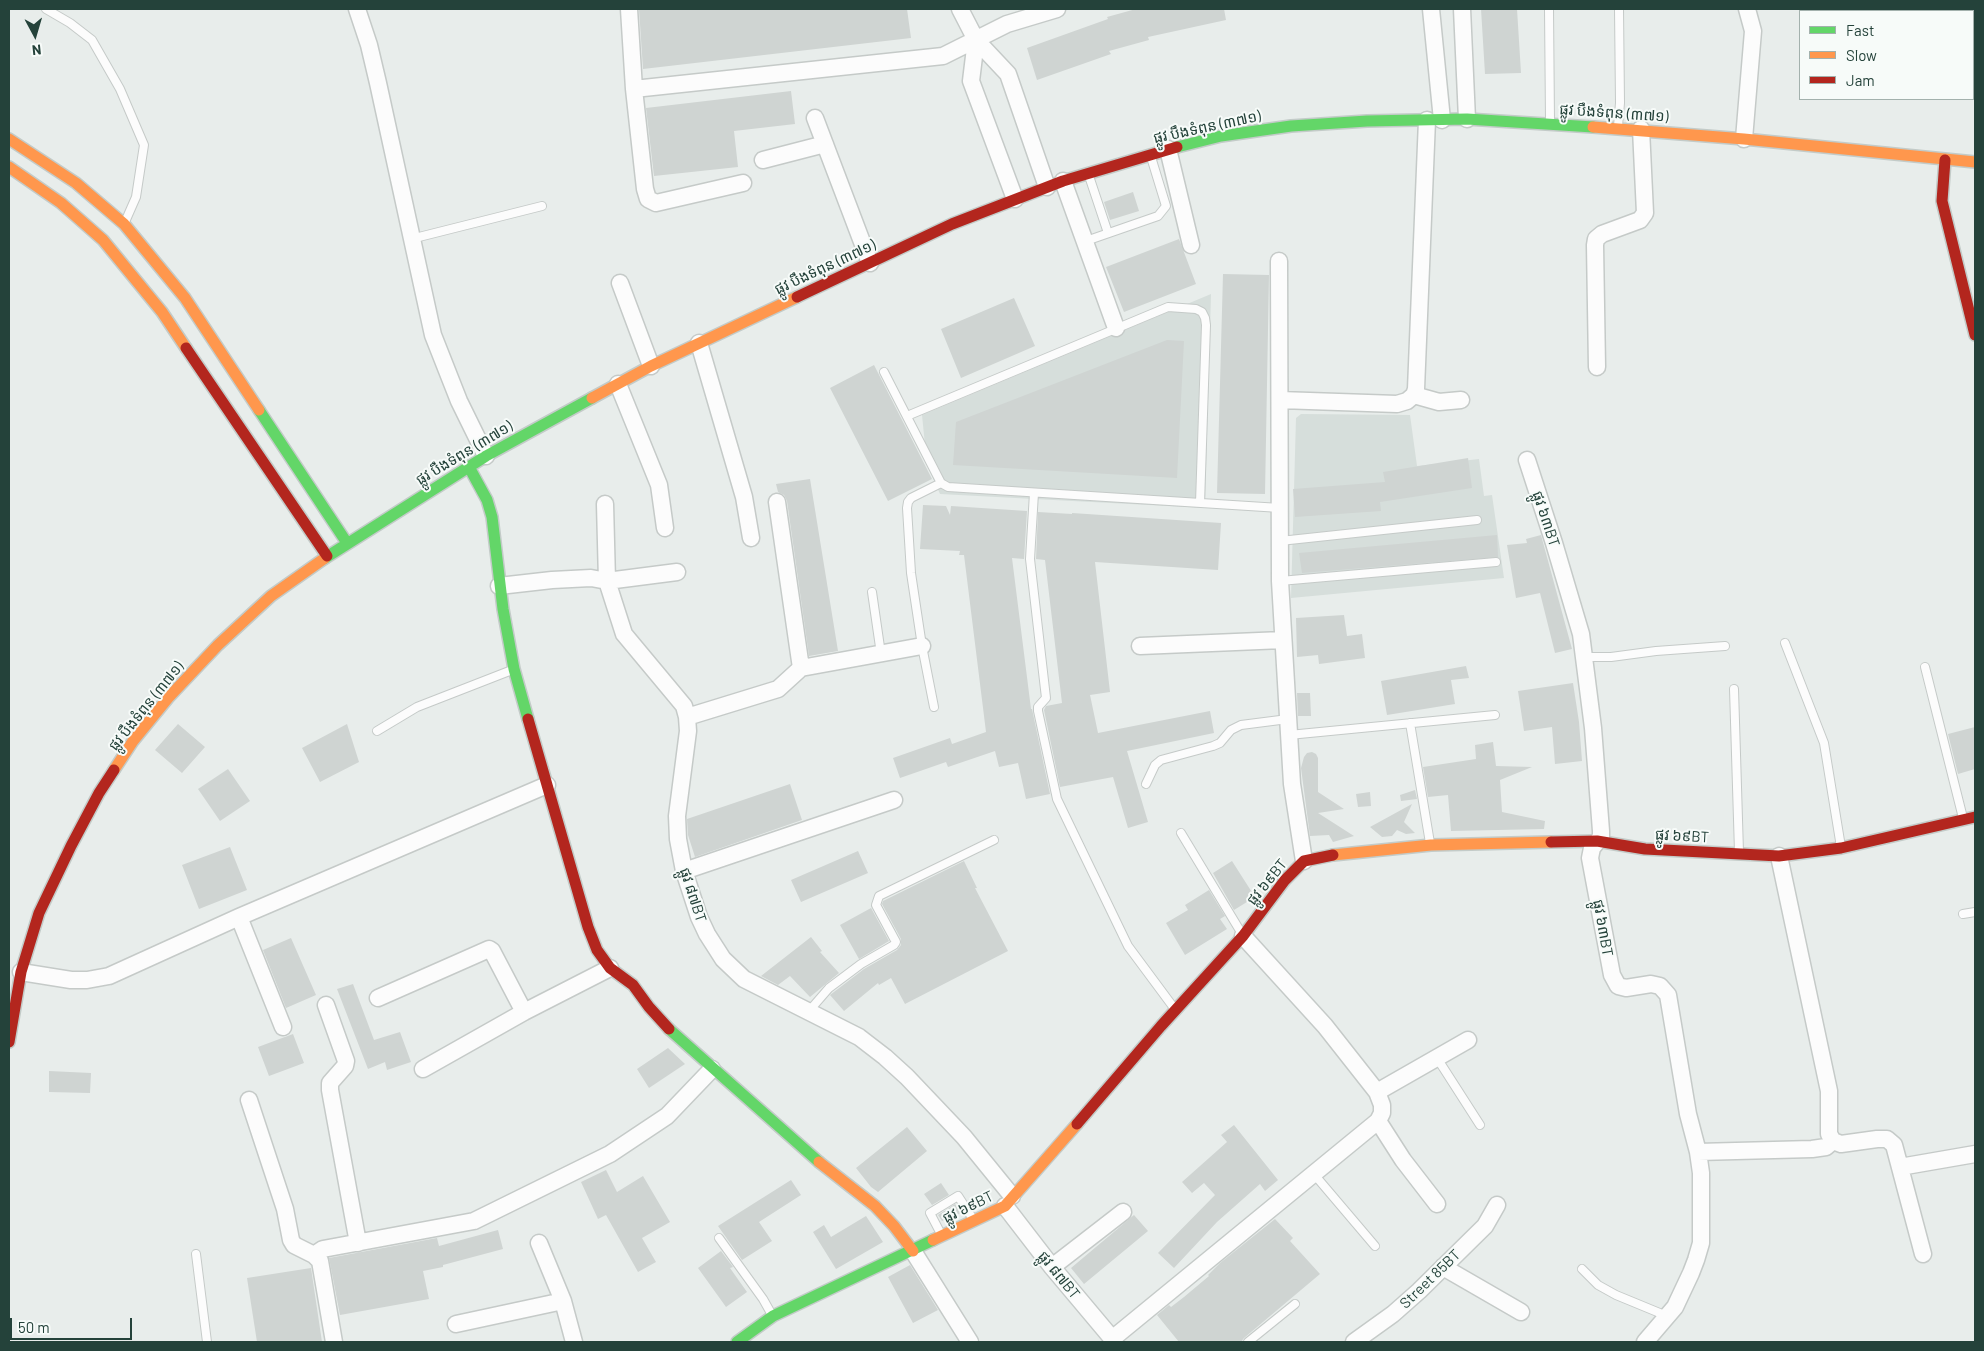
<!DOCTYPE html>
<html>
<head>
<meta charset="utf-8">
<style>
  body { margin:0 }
  #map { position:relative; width:1984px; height:1351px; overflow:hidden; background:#e8edeb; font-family:Barlow,sans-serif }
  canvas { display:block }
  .frame { position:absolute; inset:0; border:10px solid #24423a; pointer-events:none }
  .legend { position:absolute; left:1799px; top:10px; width:175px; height:90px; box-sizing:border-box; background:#f7fbf9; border:1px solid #a3b1ad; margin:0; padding:6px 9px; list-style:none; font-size:15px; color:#24423a }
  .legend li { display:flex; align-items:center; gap:10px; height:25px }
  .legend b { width:25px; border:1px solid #a3b1ad }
  .north { position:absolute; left:10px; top:10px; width:50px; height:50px; -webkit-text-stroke:4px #f7fbf9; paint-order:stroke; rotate:174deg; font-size:14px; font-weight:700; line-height:20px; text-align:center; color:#24423a }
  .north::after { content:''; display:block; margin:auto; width:18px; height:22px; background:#24423a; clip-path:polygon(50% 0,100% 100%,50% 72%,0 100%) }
  .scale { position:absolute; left:10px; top:1318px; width:122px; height:22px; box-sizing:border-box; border:2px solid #24423a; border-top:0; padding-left:6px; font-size:15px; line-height:18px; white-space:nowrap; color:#24423a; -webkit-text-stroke:4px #f7fbf9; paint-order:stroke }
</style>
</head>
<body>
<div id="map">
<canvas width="1984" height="1351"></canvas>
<div class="frame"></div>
<ul class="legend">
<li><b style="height:6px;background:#63d668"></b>Fast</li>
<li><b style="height:6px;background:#ff974d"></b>Slow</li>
<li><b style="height:6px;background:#b3261e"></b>Jam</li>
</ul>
<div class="north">N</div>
<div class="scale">50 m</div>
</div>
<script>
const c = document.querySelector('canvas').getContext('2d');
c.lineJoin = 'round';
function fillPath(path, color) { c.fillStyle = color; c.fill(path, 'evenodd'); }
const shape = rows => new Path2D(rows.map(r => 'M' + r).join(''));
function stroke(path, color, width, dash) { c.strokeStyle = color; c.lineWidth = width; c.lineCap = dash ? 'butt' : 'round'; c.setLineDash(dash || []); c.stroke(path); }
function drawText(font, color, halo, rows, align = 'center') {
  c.font = font + ' Barlow,"Noto Sans Khmer",sans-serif'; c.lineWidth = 4; c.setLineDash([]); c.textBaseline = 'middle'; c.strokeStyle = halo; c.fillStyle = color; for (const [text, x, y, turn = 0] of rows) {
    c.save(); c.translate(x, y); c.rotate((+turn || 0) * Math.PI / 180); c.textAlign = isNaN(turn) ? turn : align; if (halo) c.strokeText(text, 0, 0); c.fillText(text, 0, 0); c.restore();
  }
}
fillPath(shape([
  [1211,294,1205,508,940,494,927,465,922,415],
  [1301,414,1410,415,1417,466,1479,459,1484,496,1492,495,1504,578,1291,598,1296,418]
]), '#d6dedb');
fillPath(shape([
  [639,9,907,9,911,38,643,69],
  [1136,9,1224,9,1226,20,1148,37,1149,40,1109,51,1111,54,1037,80,1027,48,1108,19,1107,17],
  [1481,9,1517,9,1521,73,1485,74],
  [791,91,795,124,734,131,738,167,654,176,646,108],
  [1133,192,1139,211,1110,220,1104,202],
  [1179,239,1196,284,1124,312,1106,267],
  [1223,274,1269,275,1265,494,1217,493],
  [1014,298,1035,346,961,378,941,329],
  [1167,340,1184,341,1177,478,953,465,956,422],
  [874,365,932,479,888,501,830,388],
  [1468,458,1472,488,1380,502,1381,511,1295,517,1293,489,1385,482,1383,472],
  [810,479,838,651,809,656,787,501,784,495,778,492,776,484],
  [923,505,946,506,950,515,951,506,1027,511,1024,559,1012,558,1031,709,1032,709,1050,794,1026,799,1018,763,999,767,995,751,948,767,946,762,900,778,893,758,950,738,952,744,986,732,964,555,959,555,960,551,920,549],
  [1038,512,1072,514,1072,513,1221,523,1218,570,1095,562,1110,692,1090,695,1098,733,1210,711,1214,733,1127,751,1148,822,1128,828,1113,777,1060,787,1044,710,1046,706,1062,703,1045,560,1036,559],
  [1497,535,1498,557,1302,573,1299,553],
  [1541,535,1572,649,1555,653,1540,593,1516,598,1507,545,1527,543,1526,539],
  [1344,615,1347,636,1362,634,1365,658,1319,664,1318,655,1297,657,1296,618],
  [1466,666,1469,678,1451,680,1455,704,1387,715,1381,681],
  [1573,683,1579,722,1582,761,1555,764,1552,727,1524,731,1518,691],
  [1297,693,1310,693,1311,716,1298,716],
  [178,724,205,747,182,773,155,750],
  [347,724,359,762,320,782,302,748],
  [1975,727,1975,769,1958,774,1948,734],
  [1493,742,1496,766,1532,767,1500,780,1502,812,1545,821,1544,829,1451,831,1448,795,1428,797,1423,767,1476,759,1475,745],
  [1312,752,1316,754,1318,758,1318,792,1344,809,1318,813,1354,836,1333,842,1329,835,1310,836,1301,768,1304,757,1307,753],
  [228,769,250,801,220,821,198,789],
  [790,784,802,820,695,857,688,835,687,819],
  [1415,790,1417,799,1401,801,1400,795],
  [1370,792,1371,806,1358,807,1356,794],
  [1412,804,1404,822,1415,833,1406,834,1397,830,1392,836,1382,837,1370,827],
  [230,847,247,890,199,909,182,865],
  [858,851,868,873,801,902,791,880],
  [964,861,977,888,975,888,1008,951,905,1004,891,978,879,985,878,983,844,1011,830,995,864,969,897,950,901,945,901,939,882,904,883,901],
  [1232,861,1255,897,1234,910,1213,873],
  [1209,890,1225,916,1220,919,1227,929,1185,955,1166,923,1188,910,1185,905],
  [871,908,889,941,859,959,840,925],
  [811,937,822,951,820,952,839,973,810,997,790,976,778,985,761,976],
  [291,938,316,995,286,1008,263,950],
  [353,984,374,1040,400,1032,411,1062,387,1070,385,1062,368,1069,337,989],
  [293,1034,304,1063,269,1076,258,1047],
  [668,1048,685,1064,649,1088,637,1069],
  [49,1071,91,1073,90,1093,49,1092],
  [1234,1125,1278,1180,1265,1191,1260,1184,1217,1222,1174,1268,1158,1253,1215,1195,1204,1183,1192,1193,1182,1182,1227,1142,1221,1135],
  [907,1127,927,1151,878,1192,871,1187,856,1168],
  [606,1170,617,1192,643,1176,670,1222,642,1238,656,1262,638,1272,606,1215,598,1219,581,1182],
  [791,1180,801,1195,759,1222,772,1241,742,1260,718,1226],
  [941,1183,949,1195,932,1205,924,1194],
  [955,1204,961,1213,942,1221,938,1215],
  [1134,1215,1148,1231,1084,1284,1071,1268],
  [866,1216,883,1242,836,1269,813,1232,824,1225,831,1237],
  [1275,1219,1293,1238,1290,1241,1320,1274,1244,1338,1241,1342,1179,1342,1157,1315,1169,1305,1171,1307,1184,1297,1209,1276,1208,1275,1220,1263],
  [498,1230,503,1249,443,1265,443,1267,423,1271,429,1299,340,1315,329,1258,437,1238,439,1246],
  [721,1251,733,1267,730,1268,747,1292,726,1307,698,1268],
  [910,1265,938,1310,913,1323,888,1277],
  [311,1268,322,1342,257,1342,247,1278]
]), '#cfd4d2');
const lane = shape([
  [46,9,70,23,92,40,120,89,144,145,136,197,125,222],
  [1549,9,1550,121],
  [1618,126,1620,103,1619,9],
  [1089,176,1108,233],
  [411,239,542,206],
  [1083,242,1158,216,1166,206,1151,157],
  [884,372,941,483,948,487,1280,508],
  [907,416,1168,307,1196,309,1202,312,1205,318,1206,325,1200,503],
  [1034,493,1030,559,1046,698,1038,707,1038,711,1057,799,1128,946,1174,1008],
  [1280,541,1477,520],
  [1280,581,1496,562],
  [872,592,881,654],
  [1785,643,1824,743,1841,847],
  [1584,657,1611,657,1656,651,1725,646],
  [1925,667,1963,818],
  [1734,689,1739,852],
  [934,707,922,646,911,573,907,508,908,502,911,498,941,483],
  [1410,723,1430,843],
  [377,731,417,707,512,670],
  [1289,735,1495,715],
  [1146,784,1155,765,1161,760,1213,746,1220,743,1231,730,1241,725,1288,719],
  [1181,833,1242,934],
  [1963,914,1975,912],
  [809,1011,829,988,861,964,894,945,896,942,876,905,879,896,994,840],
  [1437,1058,1480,1125],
  [1313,1173,1375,1246],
  [941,1234,930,1213,958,1196,973,1219],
  [719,1238,763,1299,772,1315],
  [196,1254,207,1342],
  [1582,1269,1598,1285,1616,1295,1667,1316],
  [1248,1342,1295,1304]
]);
const street = shape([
  [357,9,369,45,378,83,433,335,459,401,486,456],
  [629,9,634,89,943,56,1007,24,1057,9],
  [960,9,976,40,1008,74,1047,187],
  [1431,9,1442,120],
  [1462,9,1467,119],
  [976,40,971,81,1015,199],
  [634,89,645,189,648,199,656,203,743,183],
  [815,118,870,263],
  [1744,139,1753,31,1747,9],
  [1168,149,1191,245],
  [763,160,825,144],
  [1063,181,1116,328],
  [1279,261,1280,581,1292,784,1304,861],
  [620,283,651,366],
  [699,343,744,497,751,538],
  [1597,367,1595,245,1596,239,1602,234,1640,220,1645,213,1641,129],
  [618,384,659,485,665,528],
  [1414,395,1439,402,1461,400],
  [1280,400,1397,404,1407,401,1414,395,1416,389,1427,120],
  [1527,460,1554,543,1581,634,1593,728,1601,831,1601,837,1592,848,1590,858,1612,975,1618,986,1626,988,1651,984,1660,986,1668,995,1688,1114,1698,1152,1701,1173,1701,1243,1696,1260,1691,1273,1675,1307,1645,1342],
  [777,502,801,668],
  [605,504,607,581,677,572],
  [499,586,552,580,591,578,607,581,624,634,684,706,687,717,688,731,677,816,678,839,684,871,699,917,707,934,723,959,744,979,859,1037,885,1057,907,1077,964,1137,1012,1196],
  [1140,646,1283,640],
  [687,717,778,689,801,668,922,646],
  [1779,856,1829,1091,1829,1134,1833,1141,1841,1144,1877,1139,1887,1139,1894,1145,1923,1254],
  [684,871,894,800],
  [239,917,283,1027],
  [21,972,71,980,87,980,109,976,239,917,547,785],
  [378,998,489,949,492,951,524,1012],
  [326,1005,346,1061,345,1066,330,1083,330,1090,358,1243],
  [423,1069,524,1012,610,968],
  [1377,1092,1468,1040],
  [249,1100,285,1209,291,1240,294,1245,314,1255,320,1261,334,1342],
  [1378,1121,1403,1160,1437,1204],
  [1698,1152,1812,1149,1826,1147,1833,1141],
  [1900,1167,1975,1154],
  [1005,1206,1052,1267,1115,1342],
  [539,1243,563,1301,574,1342],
  [913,1251,970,1342],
  [314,1255,323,1249,474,1221,610,1154,667,1116,712,1069],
  [1052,1267,1123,1212],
  [1443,1267,1521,1312],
  [456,1324,563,1301],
  [1112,1339,1378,1121,1382,1113,1382,1105,1377,1092,1325,1026,1243,936],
  [1354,1342,1393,1314,1419,1291,1485,1226,1497,1205]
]);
const fast = shape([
  [1177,147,1221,136,1291,126,1367,121,1467,119,1593,127],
  [259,410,347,543],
  [469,467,487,500,492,517,503,609,514,669,528,719],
  [325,558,486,456,592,398],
  [669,1029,819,1162],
  [737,1342,773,1316,933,1240]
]);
const slow = shape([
  [1593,127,1744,139,1975,162],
  [9,139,76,183,124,224,185,298,259,410],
  [9,167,61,203,103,240,162,312,186,348],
  [592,398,651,366,797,297],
  [114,770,133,741,168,698,218,645,271,596,325,558],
  [1333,855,1431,845,1551,842],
  [819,1162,875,1206,894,1226,913,1251],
  [933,1240,1005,1206,1077,1124]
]);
const jam = shape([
  [1945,160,1942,201,1975,335],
  [797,297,952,224,1063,181,1177,147],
  [186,348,327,556],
  [528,719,588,927,597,950,610,968,633,985,649,1007,669,1029],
  [1551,842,1597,841,1645,849,1779,856,1841,848,1975,817],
  [9,1042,21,972,39,913,71,846,99,793,114,770],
  [1077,1124,1161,1026,1243,936,1285,880,1304,861,1333,855]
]);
stroke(lane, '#c5cac8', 10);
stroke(street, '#c5cac8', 19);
stroke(fast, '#c3cbc8', 14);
stroke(slow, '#c3cbc8', 14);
stroke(jam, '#c3cbc8', 14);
stroke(lane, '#fcfcfc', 8);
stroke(street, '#fcfcfc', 16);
stroke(fast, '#63d668', 11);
stroke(slow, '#ff974d', 11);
stroke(jam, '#b3261e', 11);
drawText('15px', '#24423a', '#f7fbf9', [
  ["ផ្លូវ បឹងទំពុន (៣៧១)",1614,113,4],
  ["ផ្លូវ បឹងទំពុន (៣៧១)",1207,127,-12],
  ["ផ្លូវ បឹងទំពុន (៣៧១)",825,267,-25],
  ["ផ្លូវ បឹងទំពុន (៣៧១)",464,453,-31],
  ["ផ្លូវ ៦៣BT",1546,519,72],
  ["ផ្លូវ បឹងទំពុន (៣៧១)",146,706,-51],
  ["ផ្លូវ ៦៩BT",1682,836,3],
  ["ផ្លូវ ៦៩BT",1267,882,-51],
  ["ផ្លូវ ៨៧BT",693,895,72],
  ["ផ្លូវ ៦៣BT",1603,928,80],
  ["ផ្លូវ ៦៩BT",968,1207,-26],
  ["ផ្លូវ ៨៧BT",1059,1275,51],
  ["Street 85BT",1430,1279,-44]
]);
</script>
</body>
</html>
